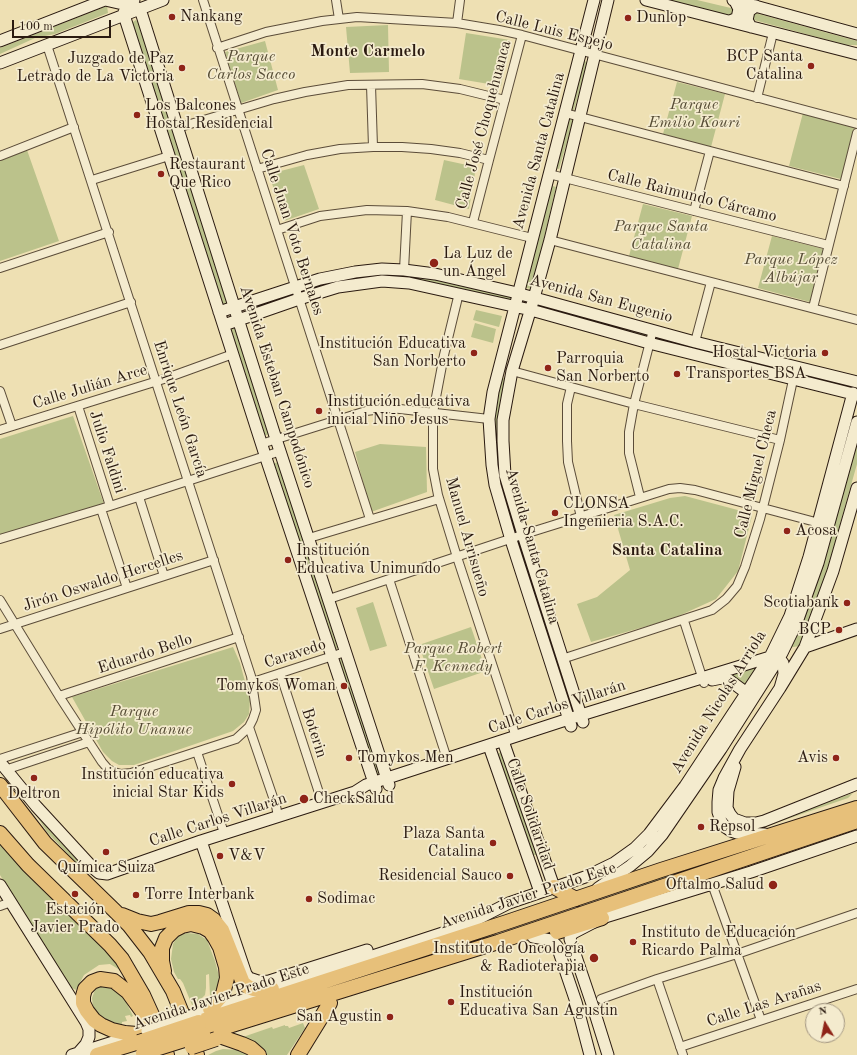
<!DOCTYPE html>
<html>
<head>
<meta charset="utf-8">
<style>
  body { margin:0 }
  #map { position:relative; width:857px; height:1055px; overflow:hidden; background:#eee0b3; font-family:"Old Standard TT",serif }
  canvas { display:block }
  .north { position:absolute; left:805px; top:1003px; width:40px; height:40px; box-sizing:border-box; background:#f4ebce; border:1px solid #a39782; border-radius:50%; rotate:350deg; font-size:11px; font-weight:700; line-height:16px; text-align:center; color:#2a1a10 }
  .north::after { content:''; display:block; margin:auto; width:14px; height:18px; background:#8f2418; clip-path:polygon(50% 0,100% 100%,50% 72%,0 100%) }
  .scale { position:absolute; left:12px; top:20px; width:99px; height:18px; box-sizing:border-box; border:2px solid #2a1a10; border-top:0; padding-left:5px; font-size:12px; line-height:14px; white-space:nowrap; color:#2a1a10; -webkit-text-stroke:3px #f4ebce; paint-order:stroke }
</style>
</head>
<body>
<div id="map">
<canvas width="857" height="1055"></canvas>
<div class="north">N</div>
<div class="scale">100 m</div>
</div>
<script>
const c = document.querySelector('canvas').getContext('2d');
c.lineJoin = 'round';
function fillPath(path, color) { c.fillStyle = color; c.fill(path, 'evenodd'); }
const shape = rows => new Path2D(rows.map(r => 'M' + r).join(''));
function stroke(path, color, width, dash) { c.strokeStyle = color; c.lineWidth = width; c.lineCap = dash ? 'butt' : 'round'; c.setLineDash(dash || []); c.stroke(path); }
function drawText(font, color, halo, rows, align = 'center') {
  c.font = font + ' "Old Standard TT",serif'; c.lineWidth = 3.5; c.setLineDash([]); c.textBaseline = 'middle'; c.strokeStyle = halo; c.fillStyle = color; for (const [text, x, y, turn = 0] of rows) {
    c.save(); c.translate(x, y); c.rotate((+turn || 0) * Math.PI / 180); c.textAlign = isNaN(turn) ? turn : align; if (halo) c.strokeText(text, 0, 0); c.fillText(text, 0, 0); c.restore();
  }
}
fillPath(shape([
  [669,0,697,0,735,9,736,13,731,16],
  [107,6,108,13,55,34,35,38,0,54,0,48],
  [755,13,857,41,857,45,846,45,754,20,753,15],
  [136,20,141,26,228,304,227,306,221,305,179,166,131,26,133,22],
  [388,25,389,72,350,73,346,27],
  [466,33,510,40,501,86,459,79],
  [265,41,278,90,241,103,225,52],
  [583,61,588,62,574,110,571,110],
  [677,82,725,94,711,147,663,134],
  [803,113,855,127,841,179,789,166],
  [568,117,574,118,559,169,553,168],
  [27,150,59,241,0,261,0,161],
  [444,160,476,167,469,209,435,200],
  [304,165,319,209,284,221,269,174],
  [549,185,556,187,532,289,526,288],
  [643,204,692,216,678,269,629,256],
  [772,236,824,249,810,302,758,288],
  [412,274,513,297,511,302,403,279,303,295,302,288,344,277,377,275],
  [539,305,646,333,645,337,538,309],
  [476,310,502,316,499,327,473,320],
  [475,323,496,329,493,343,471,337],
  [236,326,270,434,263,436,230,328],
  [658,333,791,368,790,374,656,340],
  [500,377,506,379,501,420,517,530,513,531,495,473,493,419],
  [73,416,104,504,0,535,0,439],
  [857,434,857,464,818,602,799,646,788,648],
  [380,444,426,447,427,492,371,512,355,452],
  [279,462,338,647,336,650,333,651,271,464],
  [685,496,749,513,752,516,738,571,716,599,672,619,591,642,577,604,597,597,630,570,614,515,670,498],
  [521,541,575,709,569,711,515,543],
  [373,602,387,646,370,651,356,608],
  [471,627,486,671,434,689,419,645],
  [233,647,240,663,250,700,249,714,244,722,233,731,134,765,119,765,112,761,103,752,72,697],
  [342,656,380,774,376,774,336,658],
  [764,660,748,687,743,683,725,674],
  [501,752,503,754,537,851,536,855,532,855,497,754],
  [853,793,848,798,764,827,736,824,816,804,820,805],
  [33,810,88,868,85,872,47,832],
  [790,832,792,837,465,942],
  [0,841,102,945,118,964,120,970,110,964,99,965,84,975,76,990,72,988,57,968,0,875],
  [187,933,198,934,207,940,215,961,219,976,217,988,210,996,209,974,206,975,206,988,205,995,201,999,201,1001,192,1005,183,983,180,979,178,979,174,972,171,959,173,944,178,936],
  [109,984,124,998,133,1016,131,1017,130,1015,125,1016,127,1021,122,1022,122,1026,103,1021,93,1007,92,998,95,990,98,987],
  [303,1023,305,1028,287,1055,264,1055,240,1038,272,1027,273,1029,285,1025,285,1026,288,1026,289,1028],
  [223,1049,239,1050,249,1055,208,1055,216,1051]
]), '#bbc28b');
const street = shape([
  [203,0,370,519],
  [336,0,339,19],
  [457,23,460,0],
  [217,48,266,32,322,21,357,17,457,23,499,30,522,35,857,124],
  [371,85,373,147],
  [757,98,773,33],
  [565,113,844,186],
  [177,128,274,99,305,92,348,85,422,84,460,89,505,100],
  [0,156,74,127],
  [257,169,307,155,340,149,373,147,402,147,431,149,460,153,489,160],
  [549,174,828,245],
  [92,180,169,156],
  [694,211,710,151],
  [473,222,489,160,522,35],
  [277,230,320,216,367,210,407,211,448,217,532,238],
  [550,240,857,320],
  [0,268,109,232],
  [404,270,407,211],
  [459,293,444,355,433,413,433,469,438,495,457,557,516,737],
  [813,308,857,133],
  [695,342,711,282],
  [0,345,131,302],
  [512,371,634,404,780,440],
  [571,387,567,404,567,441,568,462,581,517],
  [0,391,12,426],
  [78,406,110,506],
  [0,430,164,379,233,354],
  [261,444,366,411,391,408,489,419],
  [139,497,164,576],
  [640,497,629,453,629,432,634,404,653,330],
  [101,509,127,588],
  [309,538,439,499],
  [0,539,110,506,281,451],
  [389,579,447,759],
  [329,599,528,533,669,489,680,488,695,490,823,524],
  [0,600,59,696,102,762,108,769,114,772,121,774,131,773,236,739,249,727,253,719,256,710,251,676,47,45],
  [684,621,704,683],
  [0,629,214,560],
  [562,659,712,610,726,599,737,586,745,567,760,519,780,440,796,366],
  [280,673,322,802],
  [253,682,345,652],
  [59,696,239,637],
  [249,727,276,806,278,816],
  [197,752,224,833],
  [0,759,83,732],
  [5,770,89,742],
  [712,884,761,1020],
  [0,906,11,902],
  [657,979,683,1055],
  [601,999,657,979,737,954,857,913],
  [680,1047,857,989]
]);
const secondary = shape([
  [105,0,136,7],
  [134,0,124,12,124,15,267,461,376,789],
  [646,0,857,54],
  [733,0,857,34],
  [140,9,276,439,389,785],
  [730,21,737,18,739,9,735,1],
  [751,27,747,20,749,11,756,6],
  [0,41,105,0],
  [0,63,163,0],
  [219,312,320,279,355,272,382,269,404,270,435,274,513,292,695,342,857,382],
  [224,325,299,299,338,287,382,281,409,283,531,310,649,343,857,395],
  [805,647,857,629],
  [712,680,722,678,729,680,752,697],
  [583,722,525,541,505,475,503,441,503,420,512,371,534,298,550,240,608,0],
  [571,726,511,540,495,485,492,465,489,419,493,392,594,0],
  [503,741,554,887],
  [489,746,540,892],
  [0,762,36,806,93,868,99,873,107,874,201,841,355,792,366,785,581,715,770,657,779,658,783,663,784,674,780,688],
  [735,767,728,791,727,808,730,814,734,819,745,823,756,823,764,821,857,784],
  [765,834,737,833,731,831,725,827,721,821,718,812,718,802,719,790,724,778,740,749,780,688,805,647,833,571,857,488],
  [201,841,246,974,249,978,261,982,269,981,367,950],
  [0,885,86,1022,89,1029,89,1037,86,1044,79,1052],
  [598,888,630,866,648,851,662,835,721,749,782,653,797,622,818,563,857,422],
  [533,937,551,940,557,946,576,1002,590,1055],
  [196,1014,464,926,509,903,585,877,614,863,635,848,649,834,685,786,770,657,790,616,809,557,853,393],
  [72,1055,135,1035],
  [608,1055,593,1007,570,939,571,936,573,933,602,918,751,872,857,836]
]);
const highway = shape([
  [0,785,45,843,116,912,129,925,150,952,173,991,188,1028,197,1055],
  [0,833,28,865,110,945,122,959,143,995,153,1017,167,1055],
  [554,887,576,899],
  [122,915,137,921,151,924,160,922,189,913,199,913,207,915,214,920,222,930,243,983,248,987,254,989,272,989],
  [557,932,602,918],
  [164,971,162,961,162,948,166,938,174,930,182,926,191,924,203,927,210,931,215,938,220,947,226,967,227,978,223,994,210,1009],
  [199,1022,507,922,661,870,857,808],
  [137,1034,125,1033,112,1030,101,1025,94,1020,87,1011,83,1003,83,996,85,989,92,982,100,979,114,981,128,992,147,1018],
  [203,1034,498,942,857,821],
  [222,1037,242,1044,251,1048,259,1055],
  [97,1055,139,1042],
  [298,1055,330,1003]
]);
stroke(street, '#5b4c39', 10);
stroke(secondary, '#2a1a10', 13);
stroke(highway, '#2a1a10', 16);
stroke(street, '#f4ebce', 8);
stroke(secondary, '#f4ebce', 11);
stroke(highway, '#e7c07a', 14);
const secondaryBridge = shape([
  [147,1031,196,1014]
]);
const highwayBridge = shape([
  [139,1042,199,1022],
  [192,1047,216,1039],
  [143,1053,203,1034]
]);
stroke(secondaryBridge, '#2a1a10', 13, []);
stroke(highwayBridge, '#2a1a10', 16, []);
stroke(secondaryBridge, '#f4ebce', 11);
stroke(highwayBridge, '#e7c07a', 14);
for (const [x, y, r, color] of [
  [172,17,4,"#8f2418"],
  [628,18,4,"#8f2418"],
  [811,66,4,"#8f2418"],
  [182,68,4,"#8f2418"],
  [137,115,4,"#8f2418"],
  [161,174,4,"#8f2418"],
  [434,263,5,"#8f2418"],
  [474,353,4,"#8f2418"],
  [825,353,4,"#8f2418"],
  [548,368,4,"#8f2418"],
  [677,374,4,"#8f2418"],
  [319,411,4,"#8f2418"],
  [555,513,4,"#8f2418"],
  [787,531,4,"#8f2418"],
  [288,560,4,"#8f2418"],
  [847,603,4,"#8f2418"],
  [839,630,4,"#8f2418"],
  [344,686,4,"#8f2418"],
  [349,758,4,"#8f2418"],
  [836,758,4,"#8f2418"],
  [34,778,4,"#8f2418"],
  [232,784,4,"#8f2418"],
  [304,799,5,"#8f2418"],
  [701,827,4,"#8f2418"],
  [493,843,4,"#8f2418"],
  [106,852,4,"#8f2418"],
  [220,856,4,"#8f2418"],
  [510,876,4,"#8f2418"],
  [773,885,5,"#8f2418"],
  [75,894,4,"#8f2418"],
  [136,895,4,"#8f2418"],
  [309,899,4,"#8f2418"],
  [633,942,4,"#8f2418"],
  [594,958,5,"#8f2418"],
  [451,1002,4,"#8f2418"],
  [390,1017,4,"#8f2418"]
]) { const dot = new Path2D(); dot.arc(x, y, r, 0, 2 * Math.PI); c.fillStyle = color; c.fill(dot); stroke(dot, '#f4ebce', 1.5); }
drawText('16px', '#2a1a10', '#f4ebce', [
  ["Nankang",180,17],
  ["Dunlop",636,18],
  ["BCP Santa",803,57,"right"],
  ["Catalina",803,75,"right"],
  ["Juzgado de Paz",174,59,"right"],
  ["Letrado de La Victoria",174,77,"right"],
  ["Los Balcones",145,106],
  ["Hostal Residencial",145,124],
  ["Restaurant",169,165],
  ["Que Rico",169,183],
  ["La Luz de",443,254],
  ["un Ángel",443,272],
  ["Institución Educativa",466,344,"right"],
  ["San Norberto",466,362,"right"],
  ["Hostal Victoria",817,353,"right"],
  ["Parroquia",556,359],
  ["San Norberto",556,377],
  ["Transportes BSA",685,374],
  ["Institución educativa",327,402],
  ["inicial Niño Jesus",327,420],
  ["CLONSA",563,504],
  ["Ingenieria S.A.C.",563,522],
  ["Acosa",795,531],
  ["Institución",296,551],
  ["Educativa Unimundo",296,569],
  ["Scotiabank",839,603,"right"],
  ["BCP",831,630,"right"],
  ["Tomykos Woman",336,686,"right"],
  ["Tomykos Men",357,758],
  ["Avis",828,758,"right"],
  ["Institución educativa",224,775,"right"],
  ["inicial Star Kids",224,793,"right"],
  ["Deltron",34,794,"center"],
  ["CheckSalud",313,799],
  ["Repsol",709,827],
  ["Plaza Santa",485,834,"right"],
  ["Catalina",485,852,"right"],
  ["V&V",228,856],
  ["Química Suiza",106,868,"center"],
  ["Residencial Sauco",502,876,"right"],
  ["Oftalmo Salud",764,885,"right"],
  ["Torre Interbank",144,895],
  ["Sodimac",317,899],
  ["Estación",75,910,"center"],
  ["Javier Prado",75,928,"center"],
  ["Instituto de Educación",641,933],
  ["Ricardo Palma",641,951],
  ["Instituto de Oncología",585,949,"right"],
  ["& Radioterapia",585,967,"right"],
  ["Institución",459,993],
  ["Educativa San Agustin",459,1011],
  ["San Agustin",382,1017,"right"]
], 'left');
drawText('16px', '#2a1a10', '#f4ebce', [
  ["Calle Luis Espejo",554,31,14],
  ["Calle José Choquehuanca",484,125,-75],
  ["Avenida Santa Catalina",539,151,-75],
  ["Calle Raimundo Cárcamo",692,196,14],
  ["Calle Juan Voto Bernales",292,232,72],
  ["Avenida San Eugenio",601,299,15],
  ["Calle Julián Arce",90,387,-17],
  ["Avenida Esteban Campodónico",277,387,72],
  ["Enrique León García",180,409,72],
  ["Julio Faldini",107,452,72],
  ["Calle Miguel Checa",756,474,-76],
  ["Manuel Arrisueño",467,537,74],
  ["Avenida Santa Catalina",532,546,74],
  ["Jirón Oswaldo Hercelles",103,581,-18],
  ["Eduardo Bello",145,654,-18],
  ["Caravedo",295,654,-18],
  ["Avenida Nicolás Arriola",719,702,-58],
  ["Calle Carlos Villarán",557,707,-18],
  ["Boterin",314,733,72],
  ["Calle Solidaridad",530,814,71],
  ["Calle Carlos Villarán",218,820,-18],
  ["Avenida Javier Prado Este",528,896,-18],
  ["Avenida Javier Prado Este",221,997,-18],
  ["Calle Las Arañas",764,1004,-18]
]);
drawText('italic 16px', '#564c35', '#f4ebce', [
  ["Parque",251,57],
  ["Carlos Sacco",251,75],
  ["Parque",694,105],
  ["Emilio Kouri",694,123],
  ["Parque Santa",661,227],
  ["Catalina",661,245],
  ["Parque López",791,260],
  ["Albújar",791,278],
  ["Parque Robert",453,649],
  ["F. Kennedy",453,667],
  ["Parque",134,712],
  ["Hipólito Unanue",134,730]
]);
drawText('bold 17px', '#2a1a10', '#f4ebce', [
  ["Monte Carmelo",368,52],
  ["Santa Catalina",667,551]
]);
</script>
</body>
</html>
